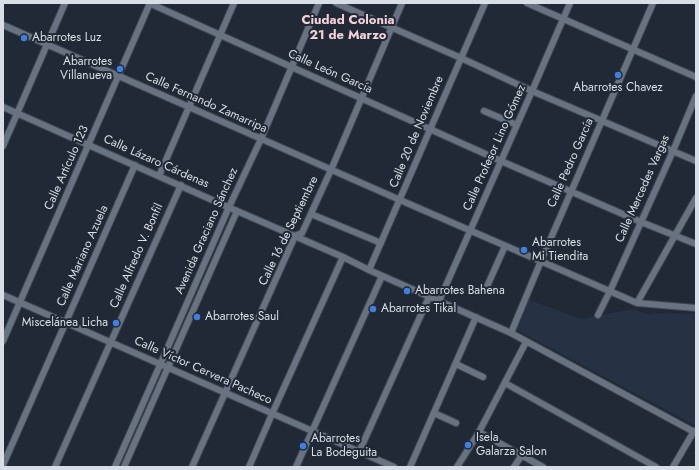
<!DOCTYPE html>
<html>
<head>
<meta charset="utf-8">
<style>
  body { margin:0 }
  #map { position:relative; width:699px; height:470px; overflow:hidden; background:#202935; font-family:Jost,sans-serif }
  canvas { display:block }
  .frame { position:absolute; inset:0; border:4px solid #d8dee6; pointer-events:none }
</style>
</head>
<body>
<div id="map">
<canvas width="699" height="470"></canvas>
<div class="frame"></div>
</div>
<script>
const c = document.querySelector('canvas').getContext('2d');
c.lineJoin = 'round';
function fillPath(path, color) { c.fillStyle = color; c.fill(path, 'evenodd'); }
const shape = rows => new Path2D(rows.map(r => 'M' + r).join(''));
function stroke(path, color, width, dash) { c.strokeStyle = color; c.lineWidth = width; c.lineCap = dash ? 'butt' : 'round'; c.setLineDash(dash || []); c.stroke(path); }
function drawText(font, color, halo, rows, align = 'center') {
  c.font = font + ' Jost,sans-serif'; c.lineWidth = 4; c.setLineDash([]); c.textBaseline = 'middle'; c.strokeStyle = halo; c.fillStyle = color; for (const [text, x, y, turn = 0] of rows) {
    c.save(); c.translate(x, y); c.rotate((+turn || 0) * Math.PI / 180); c.textAlign = isNaN(turn) ? turn : align; if (halo) c.strokeText(text, 0, 0); c.fillText(text, 0, 0); c.restore();
  }
}
fillPath(shape([
  [529,300,581,319,633,309,650,315,655,313,696,314,696,426,517,330]
]), '#263243');
const minor = shape([
  [149,3,501,161,641,222,696,244],
  [336,3,461,58,532,91,696,161],
  [527,3,696,77],
  [3,25,400,200,637,303,696,308],
  [3,107,237,211,343,257,369,270,511,333,696,433],
  [484,111,517,125],
  [3,146,65,3],
  [159,176,234,3],
  [311,214,381,243],
  [369,270,485,3],
  [485,291,505,246],
  [3,295,394,467],
  [439,301,532,91,570,3],
  [637,303,696,198],
  [598,315,610,291,673,151,696,96],
  [511,333,541,261,653,3],
  [3,341,150,3],
  [456,364,483,377],
  [505,383,656,467],
  [434,413,456,423],
  [479,432,543,467],
  [359,452,429,297],
  [3,465,135,165],
  [55,467,181,185],
  [115,467,160,365,229,207,261,139,319,3],
  [124,467,237,211],
  [192,467,295,236,302,233,331,170,402,3],
  [249,467,272,414,343,257],
  [296,467,382,276],
  [410,467,476,317],
  [457,467,479,432,526,342],
  [514,467,522,455],
  [673,467,694,431]
]);
stroke(minor, '#404651', 8);
stroke(minor, '#687281', 6);
for (const [x, y, r, color] of [
  [24,38,4,"#3f7fe0"],
  [120,69,4,"#3f7fe0"],
  [618,75,4,"#3f7fe0"],
  [524,250,4,"#3f7fe0"],
  [407,291,4,"#3f7fe0"],
  [373,309,4,"#3f7fe0"],
  [197,317,4,"#3f7fe0"],
  [116,323,4,"#3f7fe0"],
  [468,445,4,"#3f7fe0"],
  [303,446,4,"#3f7fe0"]
]) { const dot = new Path2D(); dot.arc(x, y, r, 0, 2 * Math.PI); c.fillStyle = color; c.fill(dot); stroke(dot, '#202935', 1.5); }
drawText('12px', '#d8dee6', '#202935', [
  ["Abarrotes Luz",32,38],
  ["Abarrotes",112,62,"right"],
  ["Villanueva",112,76,"right"],
  ["Abarrotes Chavez",618,88,"center"],
  ["Abarrotes",532,243],
  ["Mi Tiendita",532,257],
  ["Abarrotes Bahena",415,291],
  ["Abarrotes Tikal",381,309],
  ["Abarrotes Saul",205,317],
  ["Miscelánea Licha",108,323,"right"],
  ["Isela",476,438],
  ["Galarza Salon",476,452],
  ["Abarrotes",311,439],
  ["La Bodeguita",311,453]
], 'left');
drawText('12px', '#d8dee6', '#202935', [
  ["Calle León García",330,72,24],
  ["Calle Fernando Zamarripa",206,103,24],
  ["Calle 20 de Noviembre",417,132,-67],
  ["Calle Profesor Lino Gómez",495,148,-66],
  ["Calle Lázaro Cárdenas",156,162,24],
  ["Calle Pedro García",571,163,-66],
  ["Calle Artículo 123",67,168,-66],
  ["Calle Mercedes Vargas",643,189,-66],
  ["Avenida Graciano Sánchez",207,231,-66],
  ["Calle 16 de Septiembre",289,231,-64],
  ["Calle Mariano Azuela",83,256,-66],
  ["Calle Alfredo V. Bonfil",137,256,-66],
  ["Calle Víctor Cervera Pacheco",203,371,24]
]);
drawText('bold 13px', '#f4d1d8', '#202935', [
  ["Ciudad Colonia",348,21],
  ["21 de Marzo",348,36]
]);
</script>
</body>
</html>
